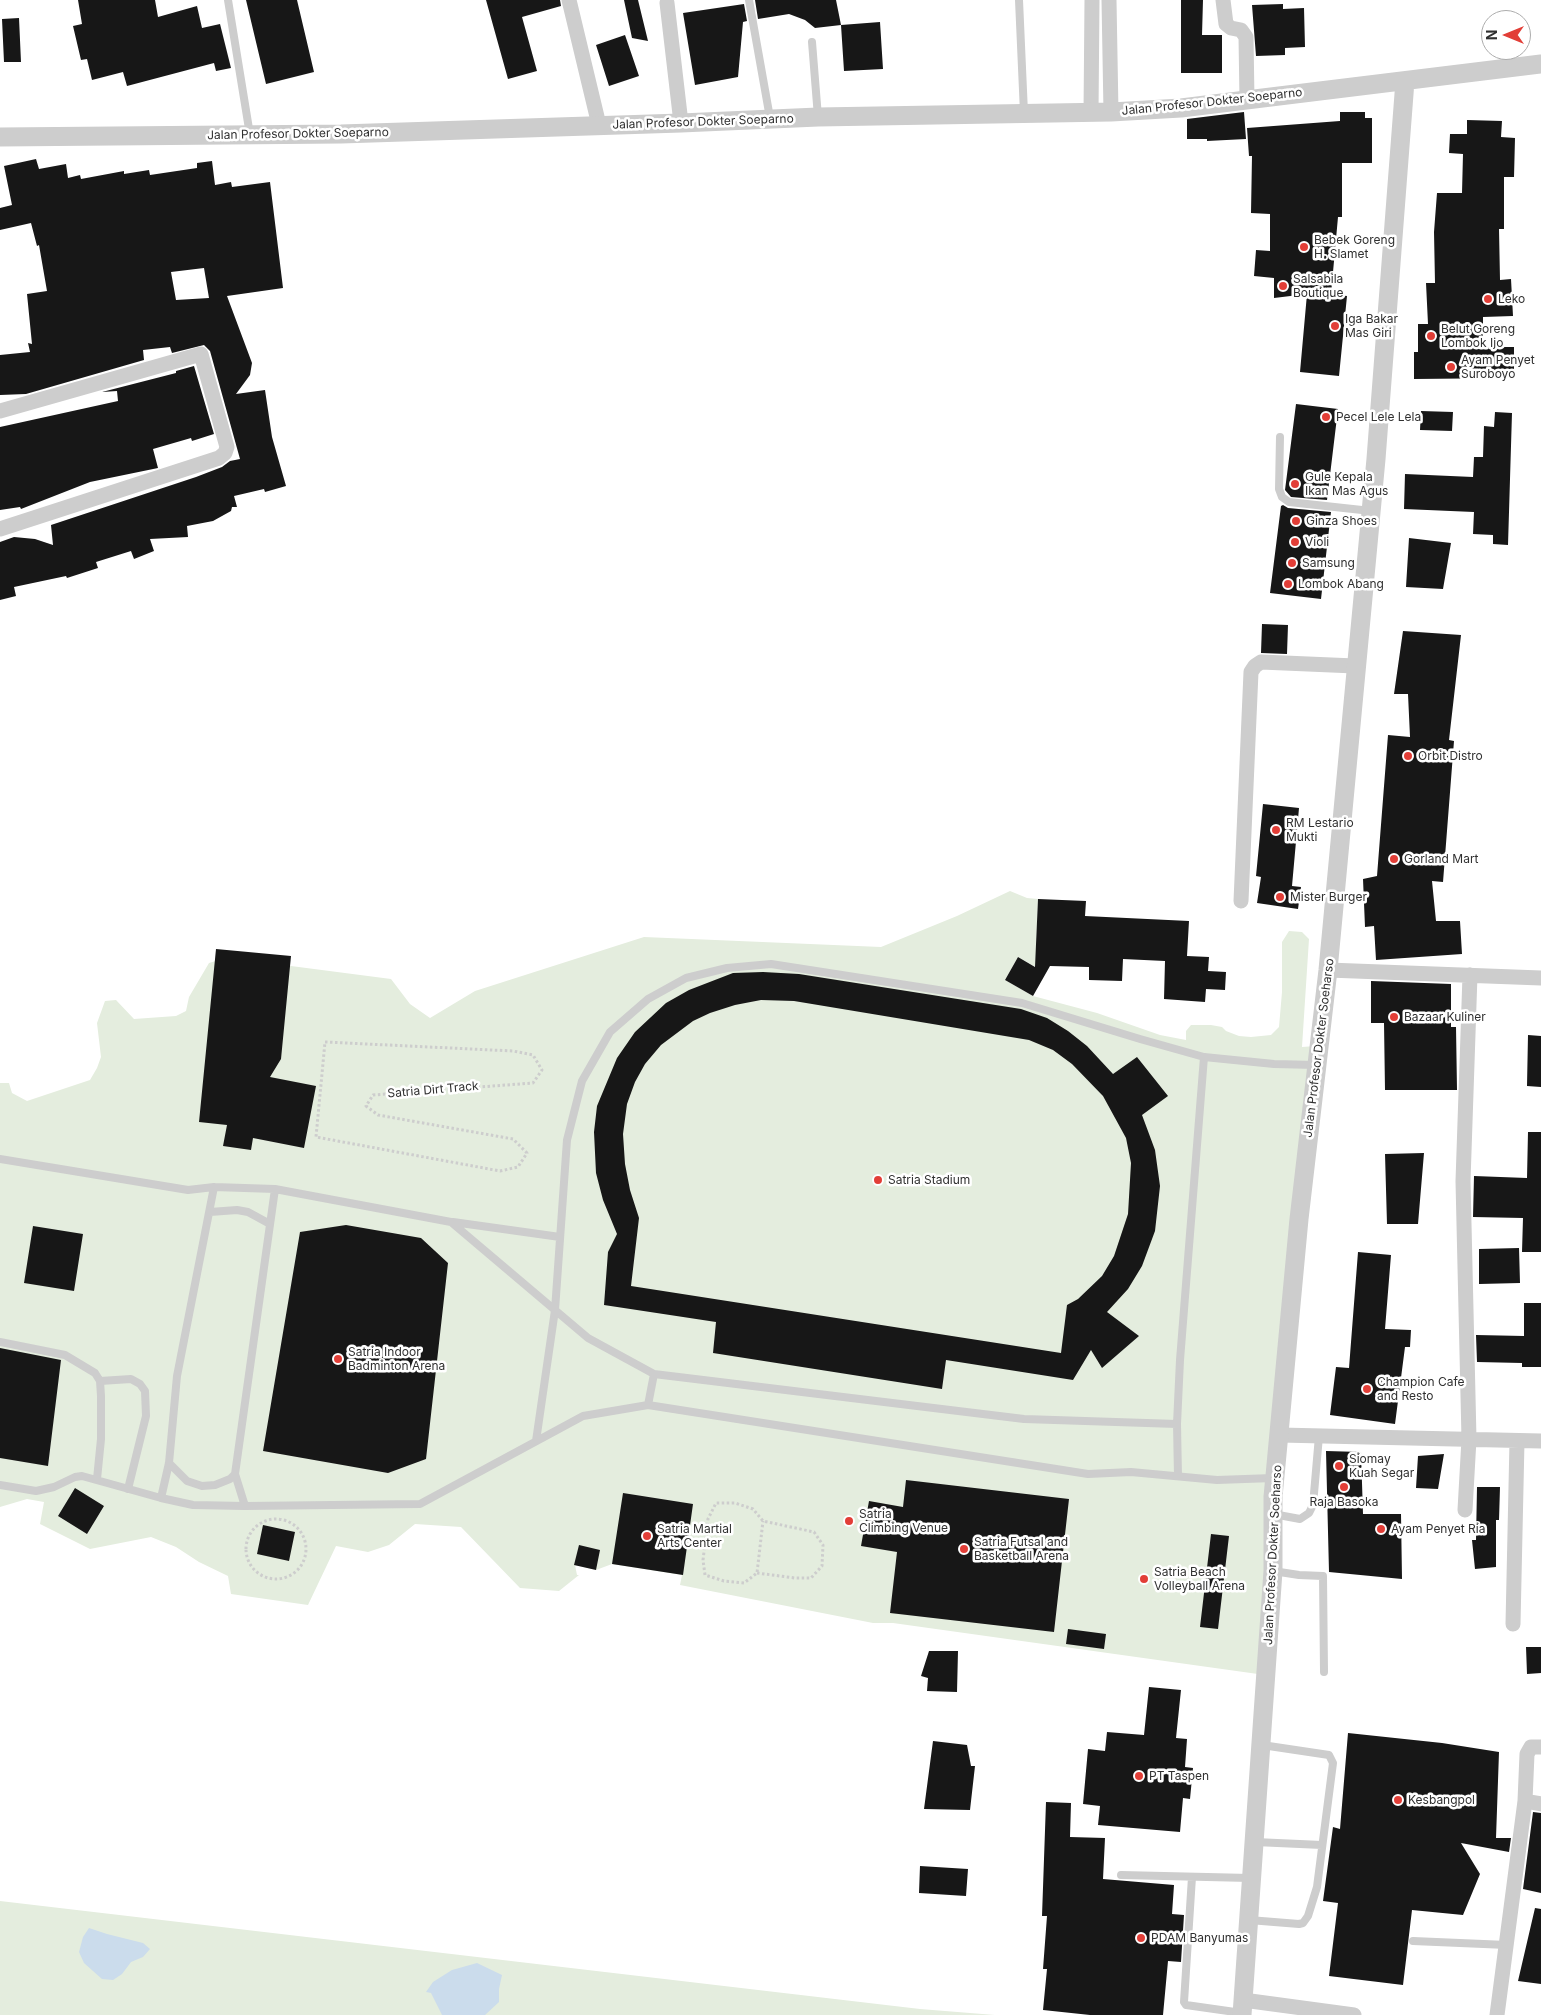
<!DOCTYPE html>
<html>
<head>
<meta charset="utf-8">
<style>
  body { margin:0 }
  #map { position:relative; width:1541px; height:2015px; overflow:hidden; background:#fff; font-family:Inter,sans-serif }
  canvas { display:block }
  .north { position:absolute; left:1481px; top:10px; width:50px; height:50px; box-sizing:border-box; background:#fff; border:1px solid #acacac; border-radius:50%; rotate:270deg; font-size:14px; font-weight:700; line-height:20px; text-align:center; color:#303030 }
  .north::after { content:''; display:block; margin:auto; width:18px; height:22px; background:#e23e37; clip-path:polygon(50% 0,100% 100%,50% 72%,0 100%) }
</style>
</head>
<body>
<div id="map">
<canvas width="1541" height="2015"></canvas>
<div class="north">N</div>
</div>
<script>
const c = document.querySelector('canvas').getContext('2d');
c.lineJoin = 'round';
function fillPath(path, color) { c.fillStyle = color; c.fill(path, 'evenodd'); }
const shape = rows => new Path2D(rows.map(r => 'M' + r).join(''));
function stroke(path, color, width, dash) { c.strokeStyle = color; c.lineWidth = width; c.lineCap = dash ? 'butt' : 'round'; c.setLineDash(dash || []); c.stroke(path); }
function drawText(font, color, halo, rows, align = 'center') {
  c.font = font + ' Inter,sans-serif'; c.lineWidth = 5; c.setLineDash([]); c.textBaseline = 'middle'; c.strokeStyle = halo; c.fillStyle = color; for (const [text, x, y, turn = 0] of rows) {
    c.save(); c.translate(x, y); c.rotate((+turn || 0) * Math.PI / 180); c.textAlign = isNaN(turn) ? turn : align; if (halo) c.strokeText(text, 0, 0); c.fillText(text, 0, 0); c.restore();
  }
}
fillPath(shape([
  [1010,891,1027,898,1038,899,1036,947,1046,966,1046,973,1018,957,1005,980,1033,996,1097,1013,1160,1035,1186,1040,1186,1031,1191,1025,1211,1025,1222,1027,1226,1031,1239,1036,1251,1037,1271,1035,1279,1027,1282,992,1282,942,1289,931,1302,932,1309,939,1302,1047,1316,1046,1265,1675,893,1623,873,1623,680,1585,682,1575,612,1564,596,1570,575,1565,577,1575,579,1575,559,1591,520,1588,461,1527,415,1524,389,1545,368,1552,336,1546,308,1605,231,1594,228,1576,199,1562,176,1547,151,1537,90,1549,40,1524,44,1502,27,1499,0,1507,0,1083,9,1083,12,1093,27,1101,90,1080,97,1068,101,1057,97,1023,105,1001,116,1000,134,1019,176,1016,186,1011,189,997,209,963,226,958,247,966,291,966,391,979,410,1004,430,1018,475,991,644,937,881,947,957,916],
  [0,1901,920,2009,995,2015,0,2015]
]), '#e4edde');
fillPath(shape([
  [89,1928,107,1934,143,1943,150,1949,143,1957,131,1962,122,1974,113,1980,102,1979,84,1963,79,1952,83,1937],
  [477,1963,502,1975,499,1989,499,2002,485,2015,442,2015,431,1993,426,1992,433,1982,452,1970]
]), '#cbdcec');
fillPath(shape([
  [78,0,155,0,158,17,197,6,202,28,220,24,231,68,216,71,214,63,127,86,123,72,92,80,87,59,81,60,73,26,82,24],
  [246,0,297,0,314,72,266,84],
  [486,0,560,0,561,6,522,17,537,71,508,79],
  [624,0,638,0,648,41,632,38],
  [755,0,836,0,841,25,815,28,805,20,789,14,758,19],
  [1181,0,1203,0,1202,35,1222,35,1222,73,1181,73],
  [744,4,747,21,743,22,738,77,695,85,683,13],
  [1283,4,1283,9,1304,8,1305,47,1285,48,1285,55,1256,56,1252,5],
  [19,18,21,62,4,62,2,19],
  [880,22,883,69,844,71,841,25],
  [625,35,639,76,609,86,596,45],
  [1244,112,1246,139,1207,141,1207,139,1187,139,1187,119],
  [1340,112,1365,112,1365,118,1372,118,1372,163,1342,163,1342,217,1338,217,1331,294,1347,296,1339,376,1300,372,1307,294,1274,298,1274,278,1254,276,1256,250,1270,251,1270,214,1251,213,1252,156,1249,156,1247,128,1340,121],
  [1467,120,1502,121,1501,137,1515,138,1514,177,1504,177,1504,229,1499,229,1500,280,1511,279,1513,316,1483,317,1483,347,1514,347,1514,378,1414,379,1414,352,1418,352,1418,324,1428,324,1426,283,1435,283,1434,232,1437,193,1462,193,1463,154,1449,153,1450,134,1467,134],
  [36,159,39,169,66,164,68,178,80,175,81,179,124,171,124,174,149,170,150,175,197,168,197,163,212,161,215,185,231,182,232,187,270,182,283,288,227,296,252,363,250,375,236,394,265,390,272,437,286,486,265,492,264,489,234,496,237,507,232,507,231,511,213,521,187,526,188,537,150,539,154,551,134,559,131,551,96,562,98,568,67,578,66,576,14,587,16,596,0,600,0,542,14,537,35,539,53,545,51,525,196,477,222,467,230,461,240,459,210,351,204,345,172,353,170,347,143,350,144,360,26,394,0,395,0,355,30,352,28,343,32,344,27,294,47,291,39,245,37,246,31,223,0,230,0,208,12,205,4,166],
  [204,268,209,298,176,300,171,272],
  [194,366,214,434,192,441,191,438,153,449,158,468,90,482,21,509,20,507,0,510,0,427,118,401,117,391,102,392,176,373,176,371],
  [1296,404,1338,409,1327,500,1291,497,1285,490],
  [1421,411,1453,412,1452,431,1420,430],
  [1495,412,1512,413,1508,545,1493,544,1493,535,1473,534,1474,512,1404,509,1405,474,1473,477,1474,457,1483,457,1484,426,1494,427],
  [1283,505,1288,508,1331,512,1321,599,1270,593,1281,506],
  [1409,538,1451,543,1443,589,1406,587],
  [1262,624,1288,625,1287,654,1261,653],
  [1403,631,1461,635,1449,740,1454,741,1443,882,1432,881,1436,921,1460,921,1462,954,1376,960,1374,926,1365,927,1363,879,1377,876,1388,735,1410,737,1408,694,1394,694],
  [1263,804,1299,808,1292,886,1301,887,1298,909,1257,903,1261,877,1256,876],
  [1038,899,1086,901,1085,916,1189,921,1187,956,1209,957,1208,971,1226,972,1225,990,1206,989,1205,1002,1164,999,1165,961,1123,959,1122,981,1089,980,1089,967,1050,966,1033,996,1005,980,1018,957,1035,967],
  [216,949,291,956,281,1059,270,1077,316,1086,304,1148,253,1138,251,1150,223,1146,227,1125,199,1122],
  [763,972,799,974,1021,1009,1047,1018,1068,1031,1087,1046,1113,1074,1137,1057,1168,1096,1142,1115,1155,1150,1160,1186,1155,1231,1142,1266,1128,1289,1107,1312,1139,1336,1102,1368,1091,1350,1073,1380,946,1360,942,1389,713,1353,716,1322,604,1305,608,1252,617,1234,603,1200,596,1173,594,1132,597,1106,617,1058,635,1032,666,1003,689,990,733,973],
  [761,1000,794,1001,1029,1040,1053,1050,1072,1064,1103,1096,1126,1138,1131,1163,1128,1214,1114,1256,1102,1276,1078,1299,1067,1305,1061,1353,631,1286,639,1218,630,1190,625,1164,623,1134,627,1104,635,1082,645,1064,661,1045,693,1021,710,1013,735,1005],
  [1371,981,1451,984,1451,1027,1456,1027,1457,1090,1385,1090,1384,1023,1371,1023],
  [1528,1035,1541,1036,1541,1087,1527,1086],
  [1528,1132,1541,1132,1541,1252,1522,1252,1523,1218,1473,1217,1474,1176,1527,1178],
  [1424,1153,1418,1224,1387,1224,1385,1154],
  [346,1225,421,1238,448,1263,426,1459,388,1473,263,1451,300,1232],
  [33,1226,83,1234,74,1291,24,1283],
  [1519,1248,1520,1283,1479,1284,1479,1249],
  [1358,1252,1391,1255,1385,1329,1411,1330,1410,1347,1405,1347,1395,1424,1330,1415,1336,1367,1349,1368],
  [1524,1303,1541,1303,1541,1367,1522,1367,1522,1363,1477,1362,1476,1335,1524,1336],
  [0,1348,61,1360,48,1466,0,1458],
  [1326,1451,1361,1452,1363,1514,1401,1514,1402,1579,1329,1572],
  [1444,1454,1438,1489,1416,1488,1418,1456],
  [906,1480,1069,1499,1054,1632,890,1613,897,1552,861,1546,869,1501,903,1507],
  [1477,1487,1500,1487,1499,1520,1496,1520,1496,1567,1475,1569,1472,1540,1476,1540],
  [75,1488,104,1506,87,1534,58,1516],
  [623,1493,693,1504,683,1575,612,1564],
  [263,1525,295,1532,289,1561,257,1554],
  [1211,1534,1229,1536,1218,1629,1200,1627],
  [579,1545,600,1550,596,1570,574,1565],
  [1068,1629,1106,1634,1104,1649,1066,1644],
  [1526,1647,1541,1647,1541,1673,1527,1674],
  [929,1651,958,1651,957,1692,927,1691,928,1678,921,1676],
  [1149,1687,1181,1690,1176,1738,1187,1739,1185,1767,1193,1768,1190,1799,1183,1798,1180,1832,1098,1825,1100,1806,1083,1804,1088,1749,1105,1751,1107,1732,1144,1735],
  [1348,1733,1442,1743,1499,1752,1496,1838,1511,1838,1509,1852,1461,1843,1480,1874,1463,1915,1412,1910,1403,1985,1329,1976,1338,1903,1323,1901,1333,1827,1340,1829],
  [933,1741,967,1745,971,1766,975,1766,970,1810,924,1809],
  [1046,1802,1071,1803,1070,1837,1105,1838,1103,1879,1174,1885,1172,1914,1184,1915,1181,1962,1168,1961,1163,2015,1090,2015,1043,2010,1047,1969,1043,1969,1047,1916,1042,1916],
  [1533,1812,1541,1813,1541,1893,1523,1889],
  [920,1866,968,1869,966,1896,919,1893],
  [1535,1908,1541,1909,1541,1984,1518,1981]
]), '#171717');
stroke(shape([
  [325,1042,513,1051,533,1055,542,1070,533,1083,373,1095,366,1106,378,1115,513,1139,527,1153,518,1167,500,1171,316,1137,325,1042],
  '246 1549a30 30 0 1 1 60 0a30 30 0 1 1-60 0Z',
  [757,1573,795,1578,811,1578,822,1566,823,1545,814,1532,763,1521,753,1509,735,1503,716,1503,708,1519,703,1560,705,1575,724,1581,744,1583,757,1573,763,1521]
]), '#cdcdcd', 3, [2.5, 2.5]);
stroke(shape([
  [228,0,250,135],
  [749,0,770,118],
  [1019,0,1024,113],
  [812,42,818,117],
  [1280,437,1279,489,1282,497,1289,502,1371,511],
  [0,1159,188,1190,214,1187,275,1189,451,1222,588,1338,654,1374,1024,1419,1177,1424],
  [210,1212,237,1210,248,1212,270,1224],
  [453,1222,560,1237],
  [0,1342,65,1355,95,1373,100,1381,101,1396,101,1439,97,1479],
  [100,1381,131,1379,140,1384,145,1391,146,1416,128,1489],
  [648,1405,654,1374],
  [536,1441,555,1310,567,1140,582,1081,610,1032,648,999,686,978,727,968,771,964,1022,1003,1140,1039,1204,1057,1274,1064,1316,1065],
  [169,1463,187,1481,202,1486,215,1485,230,1479,235,1474],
  [1178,1476,1177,1424,1180,1360,1204,1057],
  [0,1485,36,1491,54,1487,75,1477,82,1476,161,1498,193,1505,245,1506,420,1504,583,1416,648,1405,1088,1474,1131,1472,1217,1480,1273,1478],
  [161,1498,169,1463,177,1376,214,1187],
  [245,1506,235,1474,275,1189],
  [1273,1514,1300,1519,1309,1513,1313,1505,1319,1436],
  [1273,1571,1299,1575,1323,1576,1324,1672],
  [1255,1842,1322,1845],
  [1121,1875,1250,1878],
  [1192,1877,1184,2002,1186,2005,1242,2013],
  [1249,1920,1299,1924,1303,1923,1308,1916,1317,1887,1333,1763,1329,1755,1262,1745],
  [1413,1941,1507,1945]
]), '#cdcdcd', 8);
stroke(shape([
  [569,0,599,125],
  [1109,0,1111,112],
  [1223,0,1226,24,1231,28,1241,30,1246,37,1247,100],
  [667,3,681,123],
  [1091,113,1092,0],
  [0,411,201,354,227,447,225,453,219,458,0,529],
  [1241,901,1251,672,1255,666,1261,662,1355,666],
  [1328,970,1541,978],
  [1280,1435,1541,1441],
  [1465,1510,1469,1439,1463,1181,1470,975],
  [1513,1624,1517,1441],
  [1525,1801,1541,1804],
  [1243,2000,1354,2015],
  [1497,2015,1525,1801,1527,1754,1531,1747,1541,1747]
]), '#cdcdcd', 15);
stroke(shape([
  [0,137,341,134,681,123,818,117,1111,112,1181,108,1541,64],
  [1242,2015,1273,1571,1273,1497,1299,1219,1328,970,1376,459,1405,81]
]), '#cdcdcd', 19);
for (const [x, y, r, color] of [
  [1304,247,5,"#e23e37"],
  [1283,286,5,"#e23e37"],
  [1488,299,5,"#e23e37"],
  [1335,326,5,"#e23e37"],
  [1431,336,5,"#e23e37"],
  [1451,367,5,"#e23e37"],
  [1326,417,5,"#e23e37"],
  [1295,484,5,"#e23e37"],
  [1296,521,5,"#e23e37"],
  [1295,542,5,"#e23e37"],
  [1292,563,5,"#e23e37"],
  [1288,584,5,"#e23e37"],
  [1408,756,5,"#e23e37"],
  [1276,830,5,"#e23e37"],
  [1394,859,5,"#e23e37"],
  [1280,897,5,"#e23e37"],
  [1394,1017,5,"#e23e37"],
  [878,1180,5,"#e23e37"],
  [338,1359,5,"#e23e37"],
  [1367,1389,5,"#e23e37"],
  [1339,1466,5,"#e23e37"],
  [1344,1487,5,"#e23e37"],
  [849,1521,5,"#e23e37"],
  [1381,1529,5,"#e23e37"],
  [647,1536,5,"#e23e37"],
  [964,1549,5,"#e23e37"],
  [1144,1579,5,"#e23e37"],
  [1139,1776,5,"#e23e37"],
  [1398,1800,5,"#e23e37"],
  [1141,1938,5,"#e23e37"]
]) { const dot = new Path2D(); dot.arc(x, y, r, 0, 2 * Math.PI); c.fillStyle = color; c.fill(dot); stroke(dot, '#fff', 2); }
drawText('12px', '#303030', '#fff', [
  ["Jalan Profesor Dokter Soeparno",1212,102,-6],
  ["Jalan Profesor Dokter Soeparno",703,122,-2],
  ["Jalan Profesor Dokter Soeparno",298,134,-1],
  ["Jalan Profesor Dokter Soeharso",1319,1048,-83],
  ["Satria Dirt Track",433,1090,-5],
  ["Jalan Profesor Dokter Soeharso",1273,1555,-87]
]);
drawText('12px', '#303030', '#fff', [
  ["Bebek Goreng",1314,240],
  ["H. Slamet",1314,254],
  ["Salsabila",1293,279],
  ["Boutique",1293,293],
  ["Leko",1498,299],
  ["Iga Bakar",1345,319],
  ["Mas Giri",1345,333],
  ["Belut Goreng",1441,329],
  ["Lombok Ijo",1441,343],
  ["Ayam Penyet",1461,360],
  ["Suroboyo",1461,374],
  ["Pecel Lele Lela",1336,417],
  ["Gule Kepala",1305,477],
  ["Ikan Mas Agus",1305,491],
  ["Ginza Shoes",1306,521],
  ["Violi",1305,542],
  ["Samsung",1302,563],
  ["Lombok Abang",1298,584],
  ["Orbit Distro",1418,756],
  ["RM Lestario",1286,823],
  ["Mukti",1286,837],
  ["Gorland Mart",1404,859],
  ["Mister Burger",1290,897],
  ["Bazaar Kuliner",1404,1017],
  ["Satria Stadium",888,1180],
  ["Satria Indoor",348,1352],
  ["Badminton Arena",348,1366],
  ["Champion Cafe",1377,1382],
  ["and Resto",1377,1396],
  ["Siomay",1349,1459],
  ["Kuah Segar",1349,1473],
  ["Raja Basoka",1344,1502,"center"],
  ["Satria",859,1514],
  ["Climbing Venue",859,1528],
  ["Satria Martial",657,1529],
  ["Arts Center",657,1543],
  ["Ayam Penyet Ria",1391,1529],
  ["Satria Futsal and",974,1542],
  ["Basketball Arena",974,1556],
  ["Satria Beach",1154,1572],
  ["Volleyball Arena",1154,1586],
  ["PT Taspen",1149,1776],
  ["Kesbangpol",1408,1800],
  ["PDAM Banyumas",1151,1938]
], 'left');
</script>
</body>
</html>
